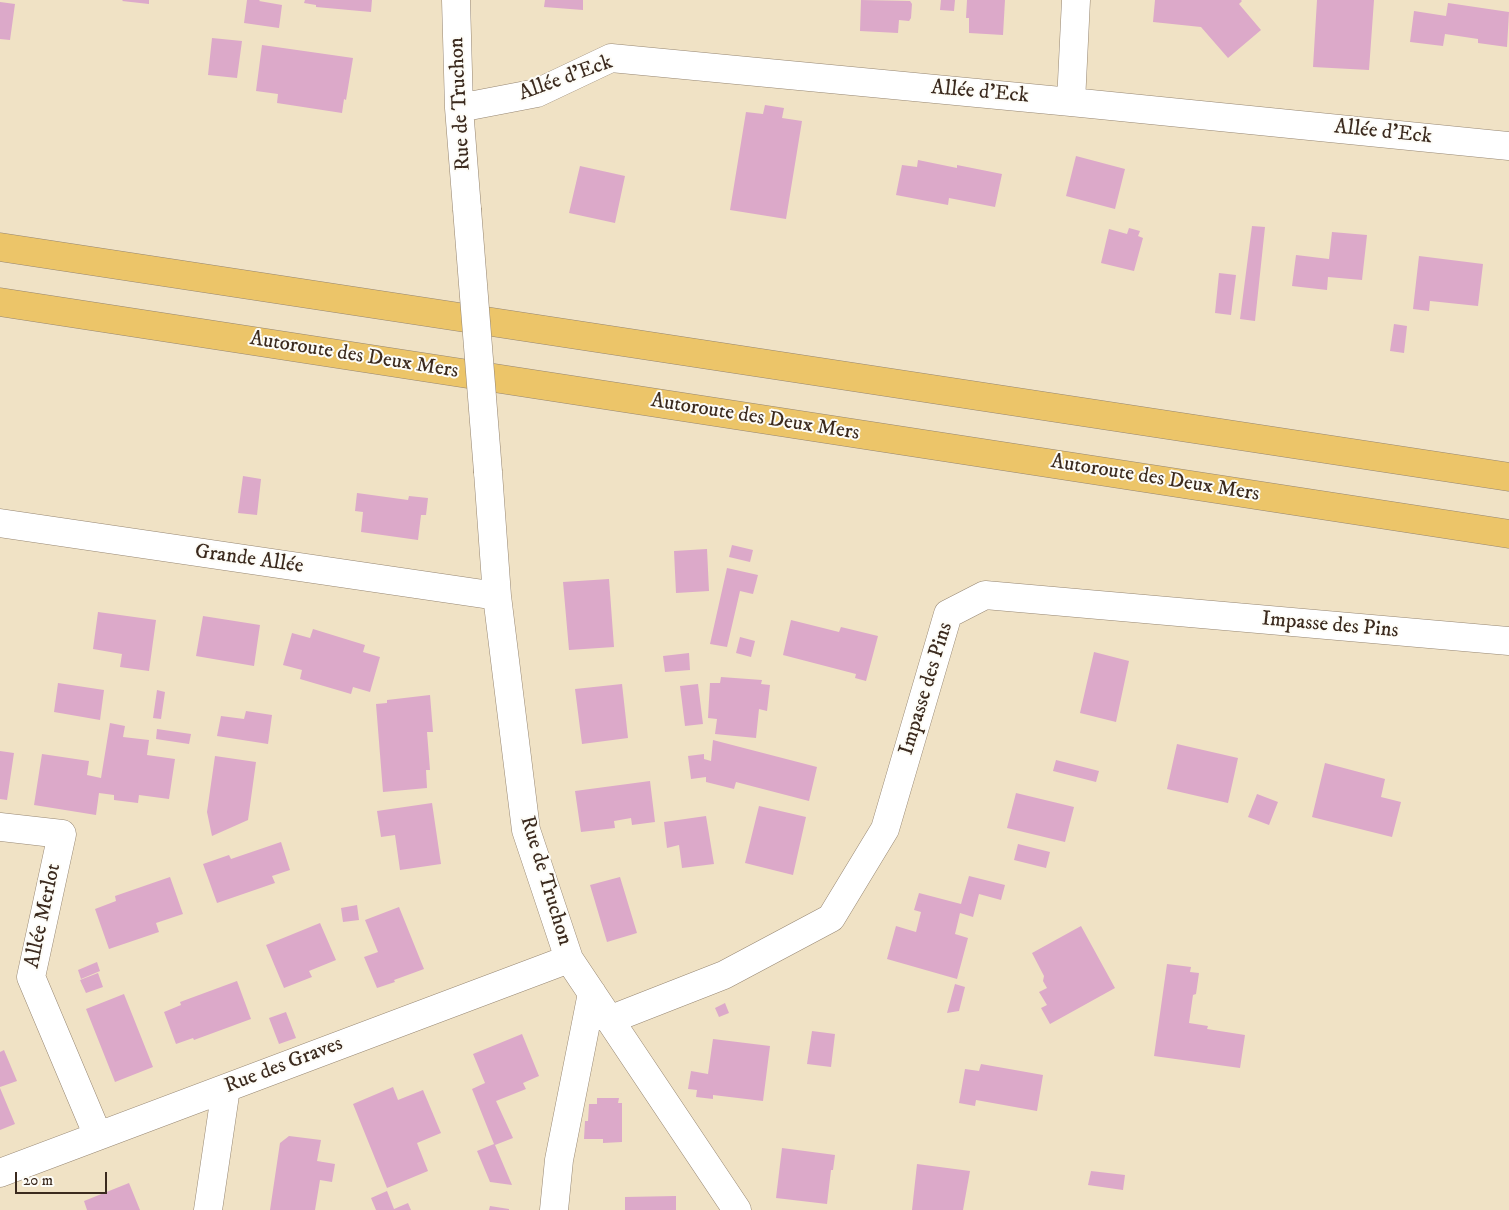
<!DOCTYPE html>
<html>
<head>
<meta charset="utf-8">
<style>
  body { margin:0 }
  #map { position:relative; width:1509px; height:1210px; overflow:hidden; background:#f0e2c5; font-family:"IM FELL DW Pica",serif }
  canvas { display:block }
  .scale { position:absolute; left:15px; top:1172px; width:92px; height:22px; box-sizing:border-box; border:2px solid #3b2a1e; border-top:0; padding-left:6px; font-size:15px; line-height:18px; white-space:nowrap; color:#3b2a1e; -webkit-text-stroke:4px #fdfcf7; paint-order:stroke }
</style>
</head>
<body>
<div id="map">
<canvas width="1509" height="1210"></canvas>
<div class="scale">20 m</div>
</div>
<script>
const c = document.querySelector('canvas').getContext('2d');
c.lineJoin = 'round';
function fillPath(path, color) { c.fillStyle = color; c.fill(path, 'evenodd'); }
const shape = rows => new Path2D(rows.map(r => 'M' + r).join(''));
function stroke(path, color, width, dash) { c.strokeStyle = color; c.lineWidth = width; c.lineCap = dash ? 'butt' : 'round'; c.setLineDash(dash || []); c.stroke(path); }
function drawText(font, color, halo, rows, align = 'center') {
  c.font = font + ' "IM FELL DW Pica",serif'; c.lineWidth = 4; c.setLineDash([]); c.textBaseline = 'middle'; c.strokeStyle = halo; c.fillStyle = color; for (const [text, x, y, turn = 0] of rows) {
    c.save(); c.translate(x, y); c.rotate((+turn || 0) * Math.PI / 180); c.textAlign = isNaN(turn) ? turn : align; if (halo) c.strokeText(text, 0, 0); c.fillText(text, 0, 0); c.restore();
  }
}
fillPath(shape([
  [123,0,149,0,149,4,122,1],
  [247,0,260,0,259,1,282,5,279,28,244,23],
  [305,0,372,0,371,12,316,7,316,5,304,3],
  [545,0,583,0,583,10,544,7],
  [861,0,910,1,912,4,911,18,909,21,899,20,898,33,860,31],
  [941,0,955,0,954,11,940,10],
  [967,0,1005,0,1003,35,969,33,969,18,966,18],
  [1155,0,1241,0,1242,1,1239,4,1261,30,1228,58,1201,27,1153,22],
  [1317,0,1374,0,1369,70,1313,67],
  [0,2,15,4,10,40,0,39],
  [1448,3,1509,12,1507,47,1478,43,1478,39,1445,34,1443,46,1410,42,1414,11,1446,16],
  [212,38,242,41,237,78,208,75],
  [262,45,353,58,346,100,344,99,342,113,277,103,278,94,256,91],
  [765,105,784,108,782,118,802,121,786,219,730,210,746,112,763,114],
  [1076,156,1125,169,1115,209,1066,196],
  [918,160,957,168,957,165,1002,174,995,207,949,198,948,205,896,195,902,165,917,167],
  [580,166,625,176,615,223,569,213],
  [1252,226,1265,227,1255,321,1240,319],
  [1129,228,1140,231,1138,236,1143,238,1134,271,1101,263,1109,229,1127,234],
  [1332,232,1367,235,1362,280,1328,277,1327,290,1292,286,1296,255,1329,259],
  [1419,256,1483,264,1478,306,1430,301,1429,311,1413,309],
  [1219,273,1236,275,1231,315,1215,313],
  [1394,324,1407,326,1404,353,1390,351],
  [243,476,261,479,257,515,238,513],
  [357,493,408,500,409,496,428,498,426,515,421,515,418,540,361,532,363,512,355,511],
  [732,545,753,550,750,562,729,557],
  [707,549,709,591,676,593,674,551],
  [727,568,758,575,753,594,740,591,727,647,710,644],
  [609,579,614,647,569,650,563,582],
  [98,612,156,620,149,671,120,667,122,654,93,649],
  [203,616,260,625,254,666,196,656],
  [791,620,839,632,841,627,878,636,866,681,855,678,856,674,783,655],
  [313,629,365,645,363,652,380,657,370,692,353,687,351,694,300,679,302,670,283,665,292,633,310,638],
  [740,637,755,641,751,657,736,653],
  [1094,652,1129,661,1116,722,1080,713],
  [689,653,690,670,665,672,663,656],
  [721,677,762,680,761,684,770,685,767,711,759,709,756,738,715,734,717,719,708,718,710,683,720,683],
  [58,683,104,690,100,720,54,712],
  [622,684,628,738,582,744,575,689],
  [698,684,703,724,685,726,680,686],
  [157,690,165,692,161,719,153,718],
  [430,695,433,732,427,732,430,770,426,770,427,788,383,792,376,704,387,703,387,700],
  [246,711,272,715,268,744,217,736,221,716,244,719],
  [110,723,125,726,123,737,149,740,147,755,175,759,169,799,139,795,138,803,114,800,114,795,99,793,96,815,34,805,42,754,89,761,87,775,101,778],
  [157,729,191,734,189,744,156,739],
  [713,740,817,767,809,801,736,782,734,789,706,782,706,777,691,779,688,756,704,754,704,759,711,761],
  [1177,744,1238,758,1228,803,1167,789],
  [0,751,14,753,7,800,0,799],
  [215,756,256,762,248,820,212,836,207,812],
  [1056,760,1099,771,1096,782,1053,771],
  [1325,763,1385,779,1381,797,1401,802,1392,837,1312,817],
  [650,781,655,822,632,825,631,818,614,821,615,828,581,832,575,791],
  [1016,793,1074,807,1065,842,1007,828],
  [1257,794,1278,802,1269,825,1248,817],
  [432,803,441,864,400,870,395,835,381,837,377,811],
  [759,806,806,817,793,875,745,863],
  [706,816,714,864,682,868,679,845,667,848,664,822],
  [281,842,290,870,272,876,275,883,217,903,203,864,229,855,231,859],
  [1018,844,1050,852,1046,868,1014,860],
  [969,876,1005,885,1001,900,979,894,973,917,960,913,955,934,968,938,957,979,887,959,896,926,916,932,921,912,914,910,919,893,961,904],
  [170,877,183,914,156,923,159,932,109,949,95,909,116,901,115,896],
  [620,877,637,933,607,942,590,885],
  [357,905,359,920,343,922,341,908],
  [399,907,424,969,394,980,395,982,377,988,364,957,378,952,365,920],
  [320,923,336,960,309,971,312,977,284,988,266,945],
  [1081,926,1115,988,1050,1024,1041,1008,1047,1005,1039,992,1047,988,1043,981,1044,976,1032,953],
  [97,962,100,971,81,979,78,970],
  [1167,964,1191,967,1190,972,1199,973,1196,994,1193,995,1189,1023,1208,1026,1207,1029,1245,1035,1240,1068,1154,1056],
  [98,973,103,987,86,993,80,980],
  [237,981,251,1019,194,1040,193,1038,176,1044,164,1012,181,1005,180,1002],
  [955,984,965,987,959,1011,947,1013],
  [124,994,153,1067,115,1082,86,1009],
  [725,1003,729,1013,719,1017,715,1008],
  [286,1012,296,1038,279,1044,269,1018],
  [812,1031,835,1034,831,1067,807,1064],
  [522,1034,539,1076,523,1083,526,1089,496,1101,513,1138,495,1145,512,1185,490,1182,477,1151,494,1144,472,1089,485,1083,473,1054],
  [713,1039,770,1046,763,1101,713,1095,713,1099,696,1097,697,1090,688,1089,691,1071,708,1074],
  [4,1050,17,1081,0,1087,0,1052],
  [981,1064,1043,1075,1037,1111,976,1100,975,1106,959,1103,965,1069,979,1071],
  [393,1087,398,1100,423,1090,441,1133,417,1143,428,1171,387,1188,353,1104],
  [0,1088,15,1124,0,1130],
  [597,1098,619,1098,618,1103,622,1103,622,1142,603,1143,603,1139,584,1139,585,1121,588,1121,589,1104,597,1104],
  [289,1136,321,1140,317,1161,335,1164,332,1182,320,1180,315,1210,270,1210,280,1143],
  [782,1148,835,1155,833,1170,831,1170,827,1204,776,1198],
  [917,1164,970,1171,963,1210,912,1210],
  [1091,1171,1125,1175,1123,1190,1088,1185],
  [129,1183,140,1210,87,1210,84,1201],
  [387,1191,394,1209,408,1203,411,1210,376,1210,371,1198],
  [676,1196,676,1210,625,1210,625,1197],
  [490,1206,509,1209,509,1210,489,1210]
]), '#dca9c9');
const minor = shape([
  [456,0,459,108,467,209],
  [1071,102,1076,0],
  [459,108,537,93,611,58,1071,102,1509,146],
  [488,472,497,596,526,830,569,959,737,1210],
  [0,523,497,596],
  [0,827,62,834,31,977,98,1136],
  [609,1020,724,975,831,918,885,829,948,614,985,595,1509,641],
  [0,1173,569,959],
  [208,1210,226,1088],
  [554,1210,559,1160,592,993]
]);
const highway = shape([
  [0,247,1509,477],
  [0,302,1509,534]
]);
stroke(minor, '#968672', 29);
stroke(highway, '#968672', 29);
stroke(minor, '#fff', 28);
stroke(highway, '#ecc569', 28);
const minorBridge = shape([
  [467,209,488,472]
]);
stroke(minorBridge, '#968672', 29, []);
stroke(minorBridge, '#fff', 28);
drawText('21px', '#3b2a1e', '#fdfcf7', [
  ["Allée d'Eck",566,79,-20],
  ["Allée d'Eck",980,93,5],
  ["Rue de Truchon",461,104,-93],
  ["Allée d'Eck",1383,133,6],
  ["Autoroute des Deux Mers",354,356,9],
  ["Autoroute des Deux Mers",755,418,9],
  ["Autoroute des Deux Mers",1155,479,9],
  ["Grande Allée",249,560,8],
  ["Impasse des Pins",1330,626,5],
  ["Impasse des Pins",927,689,-73],
  ["Rue de Truchon",545,881,73],
  ["Allée Merlot",44,916,-78],
  ["Rue des Graves",284,1066,-21]
]);
</script>
</body>
</html>
